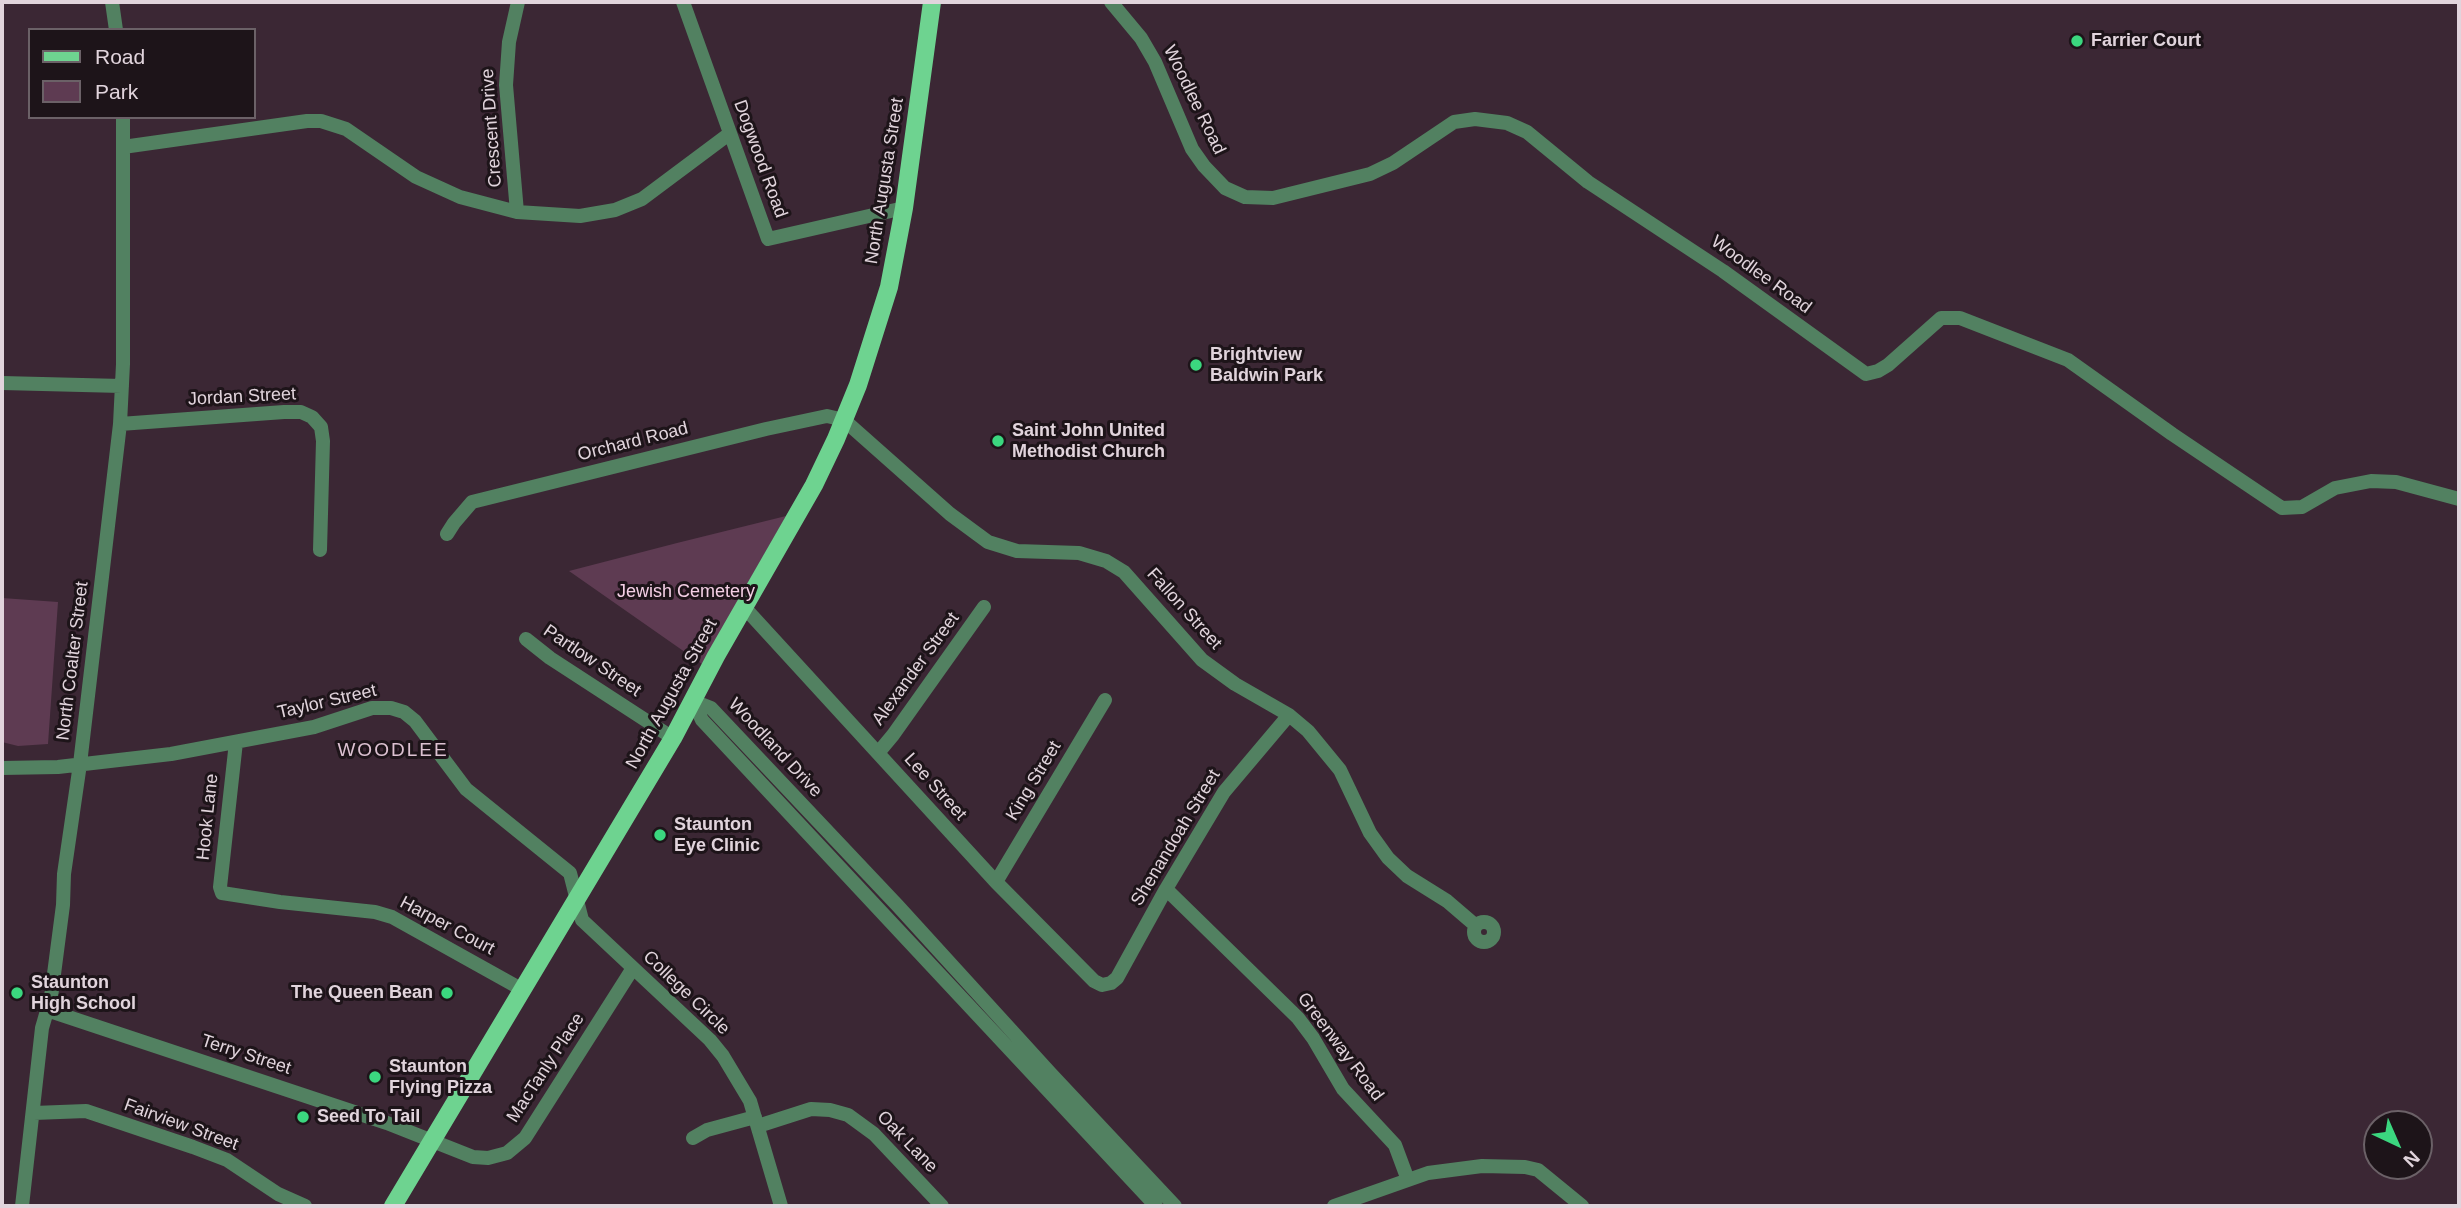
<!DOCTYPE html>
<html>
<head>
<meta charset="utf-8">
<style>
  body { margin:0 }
  #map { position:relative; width:2461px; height:1208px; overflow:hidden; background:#3b2734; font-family:Helvetica,sans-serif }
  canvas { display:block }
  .frame { position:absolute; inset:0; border:4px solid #e1d4dc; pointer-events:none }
  .legend { position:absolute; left:28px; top:28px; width:228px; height:91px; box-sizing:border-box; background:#1d1419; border:2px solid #6b6167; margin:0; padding:9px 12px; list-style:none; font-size:21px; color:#e1d4dc }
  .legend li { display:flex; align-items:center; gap:14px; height:35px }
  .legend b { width:35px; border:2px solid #6b6167 }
  .north { position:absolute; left:2363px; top:1110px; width:70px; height:70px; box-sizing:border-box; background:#1d1419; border:2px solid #6b6167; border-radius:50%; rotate:136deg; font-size:19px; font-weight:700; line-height:28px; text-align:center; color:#e1d4dc }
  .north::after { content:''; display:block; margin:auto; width:24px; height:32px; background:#3bd77f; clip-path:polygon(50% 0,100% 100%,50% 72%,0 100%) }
</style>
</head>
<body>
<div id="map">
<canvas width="2461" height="1208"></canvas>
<div class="frame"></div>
<ul class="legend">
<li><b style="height:9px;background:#6ed390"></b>Road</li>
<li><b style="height:19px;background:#5e3b52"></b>Park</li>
</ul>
<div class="north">N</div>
</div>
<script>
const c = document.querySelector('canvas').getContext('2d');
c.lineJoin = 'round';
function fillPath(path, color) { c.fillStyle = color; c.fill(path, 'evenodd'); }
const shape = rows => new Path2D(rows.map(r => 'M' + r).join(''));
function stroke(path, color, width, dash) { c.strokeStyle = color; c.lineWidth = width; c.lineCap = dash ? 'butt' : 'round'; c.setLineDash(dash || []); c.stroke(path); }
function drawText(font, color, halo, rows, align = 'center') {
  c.font = font + ' Helvetica,sans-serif'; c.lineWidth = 6; c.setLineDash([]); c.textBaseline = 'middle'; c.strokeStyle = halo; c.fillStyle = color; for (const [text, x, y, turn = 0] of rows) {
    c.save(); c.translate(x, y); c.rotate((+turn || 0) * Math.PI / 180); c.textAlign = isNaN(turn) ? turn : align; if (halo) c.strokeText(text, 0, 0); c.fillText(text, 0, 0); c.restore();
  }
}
fillPath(shape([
  [786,516,702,664,569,571,677,543],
  [2,598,58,602,48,744,18,746,2,742]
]), '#5e3b52');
stroke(shape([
  [112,2,116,30],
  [683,2,768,239,904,208],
  [1111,2,1141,38,1155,62,1192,149,1204,166,1225,188,1245,197,1273,198,1370,174,1393,163,1454,122,1475,119,1507,123,1527,132,1588,182,1723,271,1866,374,1878,371,1888,365,1941,318,1960,318,2068,360,2172,434,2282,508,2302,507,2335,488,2371,481,2396,482,2459,499],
  [123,147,307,121,321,121,346,129,416,177,460,197,517,212,580,216,615,210,642,199,729,134],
  [517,212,506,85,509,42,518,2],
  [2,383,122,386],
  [120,424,284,412,301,412,312,417,321,427,323,441,320,550],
  [447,534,454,523,472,502,766,429,827,416,844,420,950,514,988,542,1017,551,1079,553,1106,561,1124,572,1202,660,1235,684,1289,715,1308,731,1340,770,1370,833,1388,858,1407,876,1447,901,1475,925],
  [744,607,996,882,1094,981,1102,985,1111,983,1117,978,1166,889,1224,792,1289,715],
  [526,639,550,658,673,738],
  [693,701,711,708,898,906,1051,1074,1175,1206],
  [693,701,702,720,1156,1206],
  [236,742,220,887,222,893,280,902,375,912,392,917,523,990],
  [878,753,893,735,984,607],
  [2,768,58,767,171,754,314,727,372,708,391,708,404,712,415,721,466,789,570,873,582,920,710,1040,723,1056,750,1101,781,1206],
  [996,882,1105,700],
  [1166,889,1298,1018,1313,1038,1343,1089,1395,1145,1408,1180],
  '1474 932a10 10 0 1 1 20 0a10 10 0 1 1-20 0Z',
  [47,1010,387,1123,473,1157,488,1158,507,1153,525,1138,633,968],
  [34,1113,86,1111,193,1147,227,1160,278,1194,305,1206],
  [758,1126,811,1109,830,1110,848,1115,874,1134,942,1206],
  [693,1138,707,1130,755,1117],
  [22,1206,42,1028,51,997,63,905,64,874,80,764,120,424,123,364,123,117],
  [1334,1206,1428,1173,1482,1166,1525,1167,1538,1170,1582,1206]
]), '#528161', 14);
stroke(shape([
  [393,1206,673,738,716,656,814,485,836,439,858,385,889,287,904,208,932,2]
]), '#6ed390', 18);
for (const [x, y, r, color] of [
  [2077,41,7,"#3bd77f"],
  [1196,365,7,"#3bd77f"],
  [998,441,7,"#3bd77f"],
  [660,835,7,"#3bd77f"],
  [17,993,7,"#3bd77f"],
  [447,993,7,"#3bd77f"],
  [375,1077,7,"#3bd77f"],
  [303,1117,7,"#3bd77f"]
]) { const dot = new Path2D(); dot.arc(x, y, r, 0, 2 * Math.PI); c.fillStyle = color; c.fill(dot); stroke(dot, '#1d1419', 2.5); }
drawText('bold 18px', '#e1d4dc', '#1d1419', [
  ["Farrier Court",2091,41],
  ["Brightview",1210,355],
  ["Baldwin Park",1210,376],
  ["Saint John United",1012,431],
  ["Methodist Church",1012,452],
  ["Staunton",674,825],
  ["Eye Clinic",674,846],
  ["Staunton",31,983],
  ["High School",31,1004],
  ["The Queen Bean",433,993,"right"],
  ["Staunton",389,1067],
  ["Flying Pizza",389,1088],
  ["Seed To Tail",317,1117]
], 'left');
drawText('18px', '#e1d4dc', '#1d1419', [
  ["Woodlee Road",1194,100,64],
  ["Crescent Drive",492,128,-94],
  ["Dogwood Road",760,159,70],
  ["North Augusta Street",885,181,-81],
  ["Woodlee Road",1761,275,36],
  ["Jordan Street",242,397,-3],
  ["Orchard Road",633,442,-14],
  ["Fallon Street",1184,609,48],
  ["North Coalter Street",73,661,-83],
  ["Partlow Street",592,661,34],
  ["Alexander Street",916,669,-54],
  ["North Augusta Street",672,694,-61],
  ["Taylor Street",327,702,-13],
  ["Woodland Drive",775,748,47],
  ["King Street",1034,781,-59],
  ["Lee Street",935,787,48],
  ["Hook Lane",208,817,-84],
  ["Shenandoah Street",1176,838,-59],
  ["Harper Court",447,926,28],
  ["College Circle",686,993,44],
  ["Greenway Road",1340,1047,53],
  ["Terry Street",246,1055,18],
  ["MacTanly Place",546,1068,-57],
  ["Fairview Street",181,1125,20],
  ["Oak Lane",907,1142,46]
]);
drawText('18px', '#f4cfe5', '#1d1419', [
  ["Jewish Cemetery",686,592]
]);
c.letterSpacing = '2px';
drawText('19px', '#dcc1d1', '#1d1419', [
  ["WOODLEE",393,751]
]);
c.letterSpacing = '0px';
</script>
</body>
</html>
